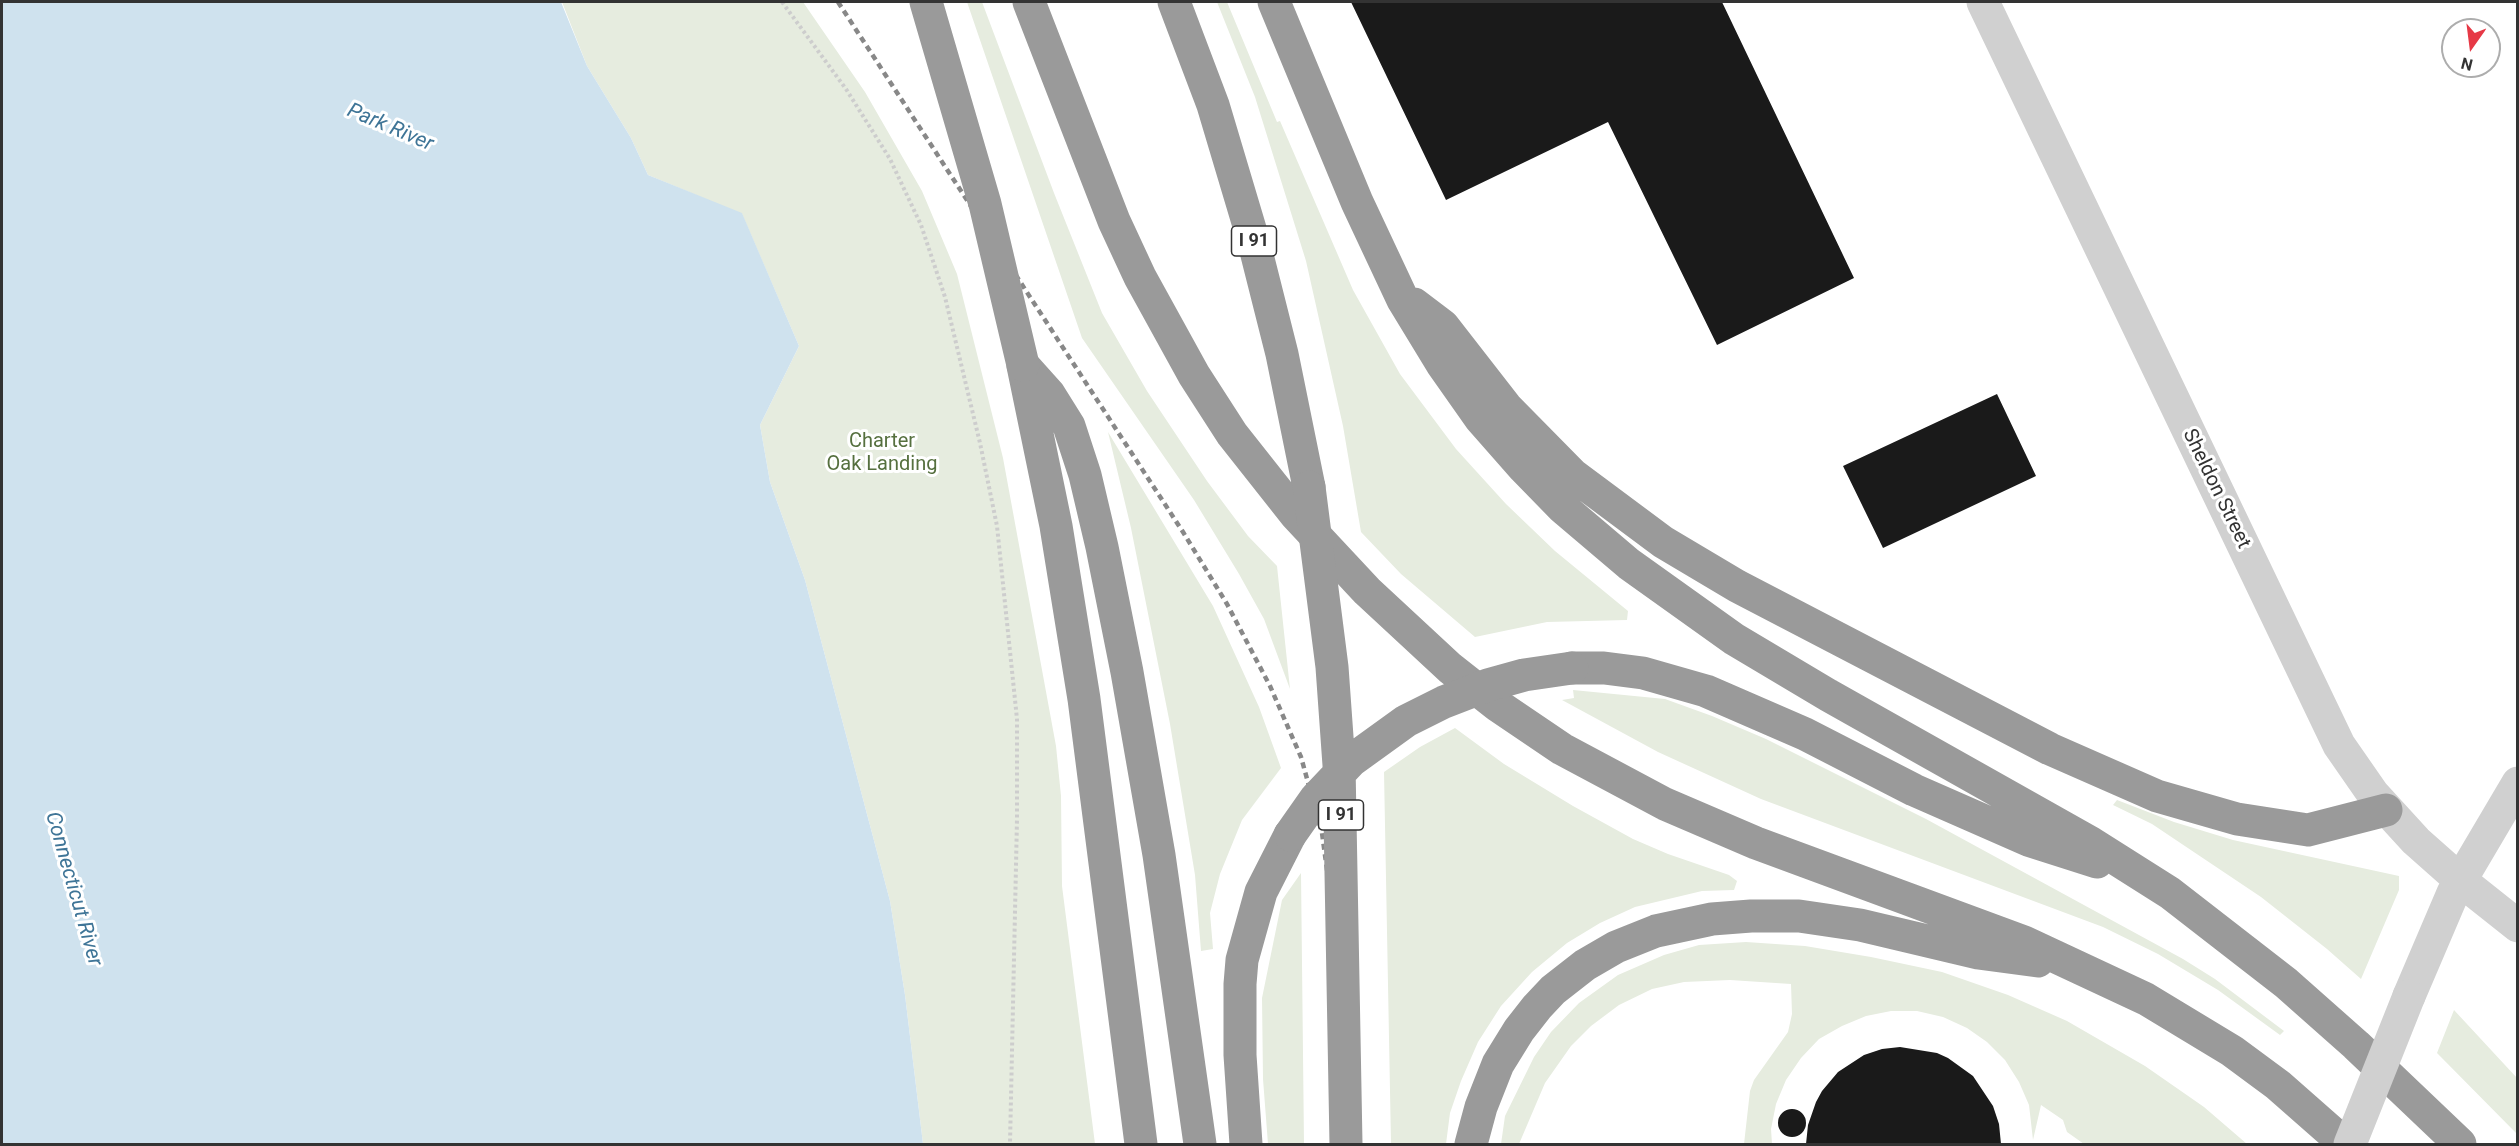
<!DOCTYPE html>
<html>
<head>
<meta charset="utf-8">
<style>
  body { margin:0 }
  #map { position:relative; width:2519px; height:1146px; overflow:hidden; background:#fff; font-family:Roboto,sans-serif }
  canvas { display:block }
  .frame { position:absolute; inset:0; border:3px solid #333; pointer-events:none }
  .north { position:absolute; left:2441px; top:18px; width:60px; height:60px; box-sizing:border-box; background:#fff; border:2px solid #adadad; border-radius:50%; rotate:194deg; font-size:16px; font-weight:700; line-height:24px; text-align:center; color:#333 }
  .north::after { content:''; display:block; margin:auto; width:21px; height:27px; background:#e63946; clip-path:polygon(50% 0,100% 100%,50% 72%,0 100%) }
</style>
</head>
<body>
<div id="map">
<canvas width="2519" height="1146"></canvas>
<div class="frame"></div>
<div class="north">N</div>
</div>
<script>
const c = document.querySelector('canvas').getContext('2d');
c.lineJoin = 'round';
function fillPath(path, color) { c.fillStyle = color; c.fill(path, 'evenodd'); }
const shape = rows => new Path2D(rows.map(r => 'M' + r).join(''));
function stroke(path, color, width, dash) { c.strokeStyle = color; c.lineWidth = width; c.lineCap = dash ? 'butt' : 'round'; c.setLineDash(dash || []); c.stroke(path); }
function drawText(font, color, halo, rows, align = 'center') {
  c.font = font + ' Roboto,sans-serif'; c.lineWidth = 6; c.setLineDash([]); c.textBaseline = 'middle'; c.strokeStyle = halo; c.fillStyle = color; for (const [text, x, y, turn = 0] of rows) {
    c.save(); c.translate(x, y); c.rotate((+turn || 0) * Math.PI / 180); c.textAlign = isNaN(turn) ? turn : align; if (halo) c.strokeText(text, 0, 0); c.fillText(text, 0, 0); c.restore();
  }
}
fillPath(shape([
  [562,2,803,2,865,92,922,191,957,274,1003,458,1056,746,1061,796,1062,886,1095,1144,923,1144,905,995,890,901,805,580,770,482,760,425,799,346,742,214,648,175,631,138,587,66],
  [967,2,982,2,1054,193,1102,313,1147,391,1207,481,1248,536,1277,566,1290,689,1264,619,1239,574,1194,500,1082,338],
  [1217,2,1227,2,1277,122,1280,121,1353,290,1400,374,1456,449,1506,504,1555,551,1628,611,1627,620,1547,622,1475,637,1401,574,1361,532,1343,426,1306,261,1255,97],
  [1108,432,1213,606,1259,707,1281,768,1242,820,1220,874,1210,913,1213,949,1201,951,1195,875,1170,724,1131,528],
  [1573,690,1665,699,1712,716,1766,739,1926,819,2183,959,2215,979,2284,1031,2280,1035,2218,990,2158,954,2103,927,1761,799,1658,752,1562,700,1574,698],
  [1455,728,1504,764,1573,806,1633,839,1668,854,1729,875,1737,881,1734,890,1702,891,1635,907,1600,923,1567,943,1532,972,1501,1006,1478,1042,1461,1081,1450,1113,1446,1144,1391,1144,1384,772,1420,747],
  [2117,800,2174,822,2233,840,2399,876,2399,890,2361,979,2327,949,2261,897,2152,824,2113,805],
  [1301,873,1304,1144,1268,1144,1263,1079,1262,998,1282,900],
  [1746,942,1805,946,1871,957,1942,972,2008,995,2067,1021,2145,1066,2204,1107,2247,1144,2084,1144,2067,1132,2063,1120,2041,1105,2033,1140,2029,1105,2019,1082,2005,1060,1987,1042,1967,1028,1943,1017,1917,1011,1891,1011,1866,1016,1842,1026,1819,1039,1801,1058,1786,1080,1776,1104,1771,1129,1772,1144,1744,1144,1750,1091,1754,1080,1788,1032,1792,1014,1791,984,1730,980,1684,982,1652,989,1619,1005,1591,1026,1571,1046,1545,1083,1519,1144,1501,1144,1505,1116,1534,1057,1551,1032,1579,1003,1618,975,1664,955,1699,945],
  [2454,1010,2517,1078,2517,1134,2437,1053]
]), '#e6ecdf');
fillPath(shape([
  [2,2,561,2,587,66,631,138,648,175,742,213,799,346,760,425,770,482,805,580,890,901,905,995,923,1144,2,1144]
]), '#cfe2ee');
fillPath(shape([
  [1351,2,1722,2,1854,278,1717,345,1608,122,1446,200],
  [1997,394,2036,476,1883,548,1843,466],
  [1900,1047,1937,1053,1948,1058,1973,1076,1993,1106,1999,1124,2001,1144,1806,1144,1808,1125,1816,1102,1822,1091,1838,1072,1864,1055,1882,1049],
  '1778 1123a14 14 0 1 1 28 0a14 14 0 1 1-28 0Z'
]), '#1a1a1a');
stroke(shape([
  [782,2,846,89,890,159,921,225,945,297,980,443,997,526,1017,719,1017,819,1010,1144]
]), '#cdcdcd', 4, [3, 3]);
stroke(shape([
  [1983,2,2339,745,2373,794,2416,841,2460,880,2518,926],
  [2409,996,2453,893,2518,783]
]), '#d0d0d0', 33);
stroke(shape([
  [1029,2,1114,221,1140,277,1194,375,1232,434,1296,515,1367,591,1450,668,1497,705,1562,749,1665,804,1756,843,2024,942,2146,999,2232,1051,2278,1085,2345,1144],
  [1174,2,1213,105,1253,239,1282,354,1309,487],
  [1274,2,1357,202,1403,300,1442,364,1480,418,1524,468,1563,508,1629,564,1734,639,1828,695,2091,843,2170,893,2286,983,2356,1045,2460,1144],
  [1414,304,1443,326,1506,407,1573,475,1663,542,1737,586,2050,749,2157,796,2237,819,2308,830,2386,810],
  [1023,365,1049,394,1069,426,1085,475,1102,547,1127,672,1159,855,1200,1144],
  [1023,366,1056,526,1084,699,1141,1144],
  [1572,668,1604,668,1643,673,1706,691,1805,734,1914,790,2028,840,2097,862],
  [1246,1144,1240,1055,1240,984,1242,960,1261,892,1290,835],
  [1471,1144,1481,1107,1498,1064,1519,1030,1537,1007,1553,990,1585,965,1616,947,1656,931,1712,919,1751,916,1799,916,1860,925,1978,953,2038,961]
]), '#9a9a9a', 33);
stroke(shape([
  [838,2,1183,532,1227,604,1270,686,1301,757,1322,833,1332,907,1336,1144]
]), '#888', 4.5, [6, 4.5]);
stroke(shape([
  [2350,1144,2409,996]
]), '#d0d0d0', 33);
stroke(shape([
  [926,2,985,204,1023,365],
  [1309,487,1332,667,1339,765,1346,1144],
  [1290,835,1316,798,1352,760,1406,721,1444,702,1488,685,1524,675,1572,668]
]), '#9a9a9a', 33);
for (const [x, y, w] of [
  [1254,241,45],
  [1341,815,45]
]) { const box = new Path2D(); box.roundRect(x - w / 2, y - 15, w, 30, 4.5); c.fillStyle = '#fff'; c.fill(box); stroke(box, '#333', 1.5); }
drawText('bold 18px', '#333', null, [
  ["I 91",1254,241],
  ["I 91",1341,815]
]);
drawText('20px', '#56703f', '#fff', [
  ["Charter",882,442],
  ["Oak Landing",882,465]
]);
drawText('20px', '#333', '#fff', [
  ["Sheldon Street",2216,489,64]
]);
drawText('italic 21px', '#3f7597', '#fff', [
  ["Park River",390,128,23],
  ["Connecticut River",73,889,74]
]);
</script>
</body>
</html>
